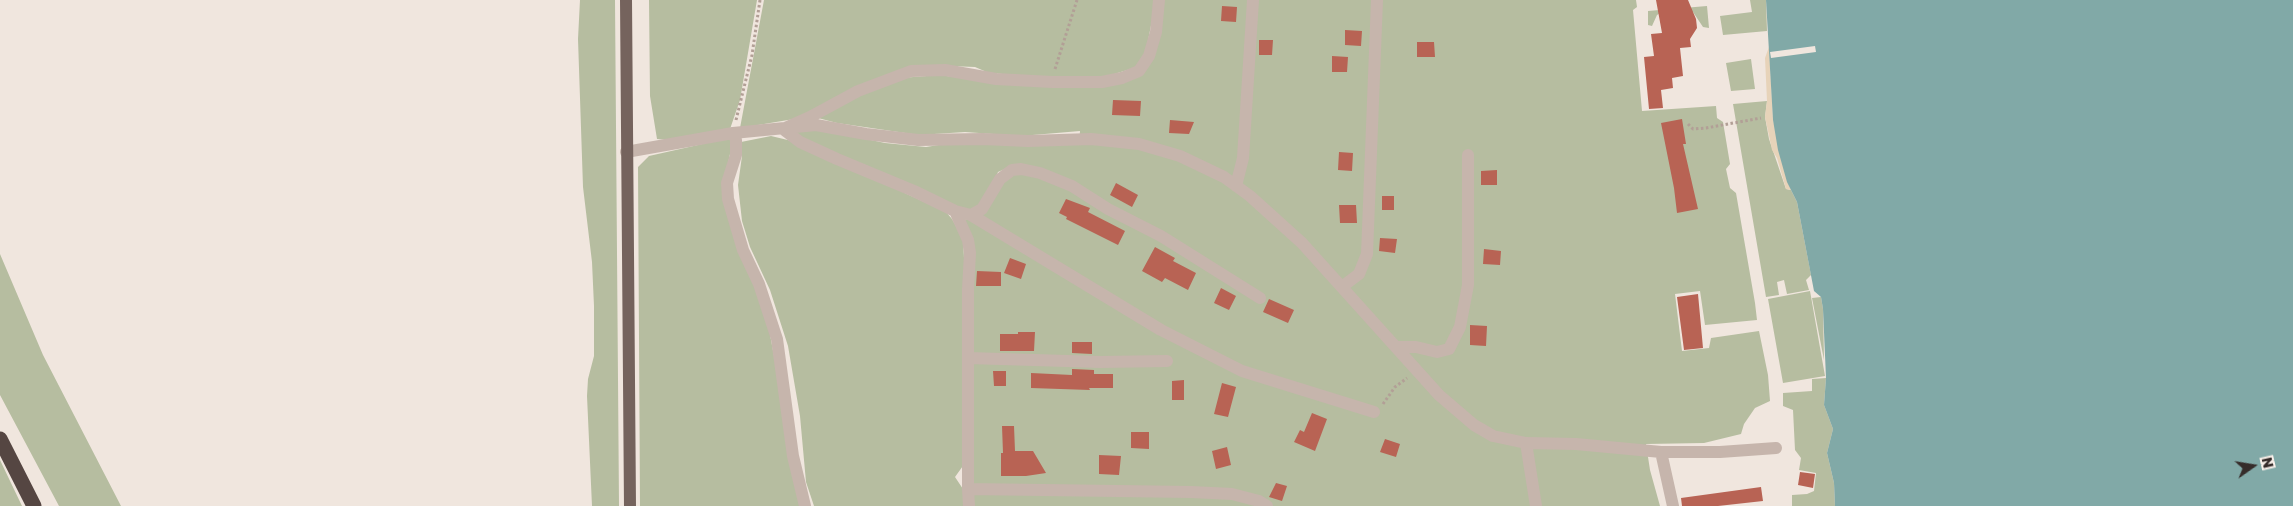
<!DOCTYPE html>
<html>
<head>
<meta charset="utf-8">
<style>
  body { margin:0 }
  #map { position:relative; width:2293px; height:506px; overflow:hidden; background:#f0e6de; font-family:"Golos Text",sans-serif }
  canvas { display:block }
  .north { position:absolute; left:2228px; top:441px; width:50px; height:50px; -webkit-text-stroke:4px #f8f0ea; paint-order:stroke; rotate:77deg; font-size:14px; font-weight:700; line-height:20px; text-align:center; color:#352c2a }
  .north::after { content:''; display:block; margin:auto; width:18px; height:22px; background:#352c2a; clip-path:polygon(50% 0,100% 100%,50% 72%,0 100%) }
</style>
</head>
<body>
<div id="map">
<canvas width="2293" height="506"></canvas>
<div class="north">N</div>
</div>
<script>
const c = document.querySelector('canvas').getContext('2d');
c.lineJoin = 'round';
function fillPath(path, color) { c.fillStyle = color; c.fill(path, 'evenodd'); }
const shape = rows => new Path2D(rows.map(r => 'M' + r).join(''));
function stroke(path, color, width, dash) { c.strokeStyle = color; c.lineWidth = width; c.lineCap = dash ? 'butt' : 'round'; c.setLineDash(dash || []); c.stroke(path); }
fillPath(shape([
  [580,0,615,0,619,506,592,506,587,396,588,379,594,356,594,306,592,262,583,187,578,39],
  [649,0,757,0,740,100,730,129,670,140,657,139,650,96],
  [764,0,1156,0,1146,51,1137,67,1108,76,1058,78,989,73,975,67,924,65,800,118,740,128],
  [1163,0,1636,0,1637,7,1633,10,1642,111,1716,106,1717,118,1723,122,1730,164,1726,169,1730,188,1736,193,1755,303,1757,320,1705,325,1700,291,1675,294,1682,351,1709,348,1711,338,1759,331,1768,375,1770,401,1755,408,1744,424,1741,434,1704,443,1646,444,1650,470,1660,506,973,506,972,412,962,219,970,220,1014,165,998,172,990,191,976,210,962,210,807,141,793,131,815,128,885,143,926,147,945,144,1079,144,1080,131,1021,136,965,132,919,135,837,123,818,118,854,98,900,78,940,75,995,83,1139,74],
  [1750,0,1766,0,1767,31,1723,35,1720,16,1752,12],
  [1707,6,1709,28,1703,27,1693,12,1679,9,1662,12,1657,15,1652,26,1648,25,1648,11],
  [1751,59,1755,89,1731,91,1726,63],
  [1767,101,1765,117,1769,139,1786,189,1791,190,1797,202,1811,275,1806,280,1809,290,1787,294,1784,280,1777,282,1779,295,1766,297,1733,104],
  [771,136,792,141,946,212,952,219,965,242,965,463,955,477,965,492,965,506,814,506,806,482,800,416,788,346,770,290,750,247,742,221,738,185,742,156,741,142],
  [729,138,733,140,724,182,766,313,802,506,640,506,638,167,649,156],
  [0,254,43,355,121,506,59,506,0,395],
  [1810,291,1825,376,1783,383,1768,299],
  [1821,297,1823,309,1824,360,1812,298],
  [1826,378,1824,405,1833,429,1827,453,1834,483,1835,506,1792,506,1792,495,1807,494,1814,491,1816,473,1799,470,1801,458,1795,450,1793,410,1783,406,1783,393,1812,391,1812,379],
  [0,460,22,506,0,506]
]), '#b6bda0');
fillPath(shape([
  [1769,47,1773,120,1791,190,1786,189,1777,158,1772,150,1765,117,1767,101,1765,58]
]), '#e7d3b9');
fillPath(shape([
  [1766,0,2293,0,2293,506,1835,506,1834,483,1827,453,1833,429,1824,405,1826,378,1823,309,1821,297,1814,291,1797,202,1787,182,1778,150,1773,120]
]), '#81a9a7');
fillPath(shape([
  [1815,46,1816,52,1771,58,1770,52]
]), '#f0e6de');
fillPath(shape([
  [1656,0,1688,0,1696,19,1697,28,1690,39,1691,47,1680,48,1683,76,1672,78,1673,88,1661,90,1663,108,1649,109,1644,57,1654,56,1651,34,1662,33],
  [1222,6,1237,7,1236,22,1221,21],
  [1345,30,1362,31,1361,46,1345,45],
  [1259,40,1273,40,1272,55,1259,55],
  [1417,42,1434,42,1435,57,1417,57],
  [1332,56,1348,57,1347,72,1332,72],
  [1113,100,1141,101,1140,116,1112,115],
  [1682,119,1686,144,1683,144,1698,209,1677,213,1674,188,1661,123],
  [1170,120,1194,122,1189,134,1169,133],
  [1339,152,1353,153,1352,171,1338,170],
  [1497,170,1497,185,1481,185,1481,171],
  [1116,183,1138,195,1132,207,1110,195],
  [1382,196,1394,196,1394,210,1382,210],
  [1066,199,1090,208,1088,212,1125,231,1118,245,1066,219,1067,217,1059,213],
  [1339,205,1356,205,1357,223,1340,223],
  [1380,238,1397,239,1395,253,1379,251],
  [1155,247,1175,258,1173,261,1196,273,1188,290,1165,278,1162,282,1142,271],
  [1484,249,1501,251,1500,265,1483,264],
  [1010,258,1026,264,1021,279,1004,273],
  [977,271,1001,272,1001,286,976,286],
  [1221,288,1236,296,1229,310,1214,303],
  [1698,294,1703,348,1684,350,1677,297],
  [1269,299,1294,310,1288,323,1263,312],
  [1470,325,1487,326,1486,346,1470,345],
  [1018,332,1035,332,1034,351,1000,351,1000,334,1018,334],
  [1072,342,1092,342,1092,354,1072,353],
  [1072,369,1094,370,1094,374,1113,374,1113,388,1089,388,1090,390,1031,388,1031,373,1072,375],
  [993,371,1006,371,1006,386,994,386],
  [1184,380,1184,400,1172,400,1172,381],
  [1222,383,1236,387,1228,417,1214,414],
  [1312,413,1327,419,1315,451,1294,442,1300,430,1304,432],
  [1002,426,1014,426,1015,451,1033,451,1046,473,1026,476,1001,476,1001,453,1003,453],
  [1131,432,1149,432,1149,449,1131,448],
  [1385,439,1400,444,1396,457,1380,452],
  [1227,447,1231,465,1216,469,1212,451],
  [1099,455,1121,456,1119,475,1099,474],
  [1800,472,1815,474,1813,488,1798,485],
  [1276,483,1287,486,1282,501,1269,497],
  [1761,487,1763,501,1718,506,1682,506,1681,498]
]), '#b86354');
stroke(shape([
  [1055,69,1077,0],
  [736,120,752,55,760,0],
  [1688,124,1693,129,1706,128,1761,118],
  [1383,404,1395,387,1407,378]
]), '#b29f96', 3, [2.5, 2.5]);
stroke(shape([
  [1159,0,1156,32,1149,56,1139,71,1122,78,1102,82,1052,82,996,79,945,70,911,71,858,91,810,117,783,129,800,142,837,159,914,191,955,211,971,215,1161,330,1242,371,1374,412],
  [733,133,736,140,736,155,727,183,728,199,743,250,759,284,777,339,793,456,805,506],
  [626,152,733,133,816,125,866,134,918,140,983,139,1028,141,1091,139,1139,144,1180,156,1224,177,1250,196,1302,243,1439,395,1474,425,1493,436,1526,443,1576,444,1661,452,1720,452,1776,448],
  [1236,186,1243,158,1253,0],
  [955,211,968,240,970,253,968,289,968,489,1191,492,1232,494,1259,501,1267,506],
  [971,215,982,209,1000,179,1012,170,1021,169,1040,173,1072,186,1108,209,1161,236,1260,298],
  [1343,286,1359,274,1367,254,1377,0],
  [1396,347,1416,347,1437,352,1449,349,1460,327,1468,285,1468,155],
  [968,358,1100,362,1167,361],
  [1526,443,1536,506],
  [1661,452,1673,506],
  [968,489,969,506]
]), '#c6b5ac', 12);
stroke(shape([
  [626,0,630,506]
]), '#75635d', 12);
stroke(shape([
  [0,439,34,506]
]), '#554642', 15);
</script>
</body>
</html>
